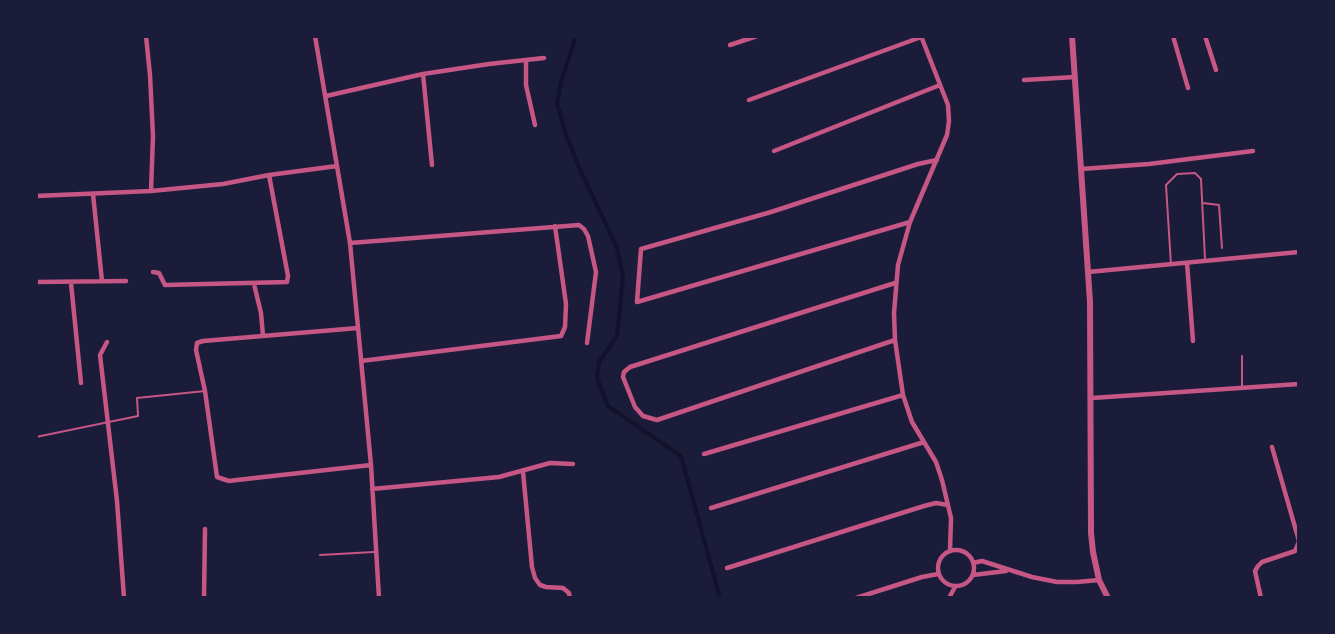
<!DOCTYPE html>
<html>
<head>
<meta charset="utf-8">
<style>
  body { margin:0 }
  #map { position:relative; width:1335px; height:634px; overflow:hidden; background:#1b1b3a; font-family:"Asap Condensed",sans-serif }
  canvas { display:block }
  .frame { position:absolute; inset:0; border:38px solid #1b1b3a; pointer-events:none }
</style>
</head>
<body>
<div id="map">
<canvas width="1335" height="634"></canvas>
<div class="frame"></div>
</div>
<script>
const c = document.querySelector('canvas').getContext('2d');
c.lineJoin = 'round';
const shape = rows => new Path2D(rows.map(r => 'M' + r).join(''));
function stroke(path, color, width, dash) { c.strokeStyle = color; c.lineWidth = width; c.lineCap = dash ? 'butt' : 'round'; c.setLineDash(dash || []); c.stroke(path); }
stroke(shape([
  [576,36,561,82,557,103,566,135,579,167,617,248,623,277,617,336,599,362,597,378,608,406,681,456,720,598]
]), '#12122b', 4);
stroke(shape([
  [1203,203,1219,205,1222,248],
  [1171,265,1166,185,1177,174,1195,173,1201,179,1205,259],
  [1242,356,1242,386],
  [36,437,138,416,137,398,205,391],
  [320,555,374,552]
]), '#c65784', 2);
stroke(shape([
  [146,36,150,75,153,136,151,191],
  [315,36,350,243,371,465,379,598],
  [921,36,948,105,949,121,947,135,910,222,898,265,894,313,895,340,903,395,912,422,936,462,942,480,951,518,950,551],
  [1173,36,1188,88],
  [1205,36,1216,70],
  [1299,36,1299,37],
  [730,45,757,36],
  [526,61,526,85,535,125],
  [423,74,432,165],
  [1024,80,1075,77],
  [326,96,423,74,489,64,544,58],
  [749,100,924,36],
  [774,151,940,85],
  [1081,169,1149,164,1253,151],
  [93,194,102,281],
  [36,196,151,191,223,184,269,175,337,166],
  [910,222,637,302,641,249,771,212,918,164,937,160],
  [350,243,579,225,584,229,588,236,596,272,587,343],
  [1187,263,1193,341],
  [153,272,159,273,165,285,287,282,288,276,269,175],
  [1088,272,1299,252],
  [36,282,126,281],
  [71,283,81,383],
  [254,284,261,313,263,336],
  [358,328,203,341,197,343,196,350,205,391,217,477,229,481,237,480,371,465],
  [895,340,657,420,643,416,635,407,623,377,624,372,630,367,895,283],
  [107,342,100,355,117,501,124,598],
  [361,361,561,336,565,327,566,304,555,226],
  [1092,398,1299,384],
  [1272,447,1299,541],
  [704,454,903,395],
  [523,472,532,567,535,578,540,585,546,587,563,588,569,593,570,598],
  [372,489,499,477,550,463,573,464],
  [711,508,924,442],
  '938 568a18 18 0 1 1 36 0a18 18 0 1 1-36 0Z',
  [973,563,982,561,1032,577,1057,582,1077,582,1099,580],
  [727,568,924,506,936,503,948,505],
  [973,575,1006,571],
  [204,598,205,529],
  [856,598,922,577,938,574],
  [949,598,955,587],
  [1261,598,1255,571,1258,566,1262,562,1295,551,1299,542]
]), '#c65784', 4.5);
stroke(shape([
  [1072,36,1090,302,1091,533,1093,552,1099,580,1108,598]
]), '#c65784', 6);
</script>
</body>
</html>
